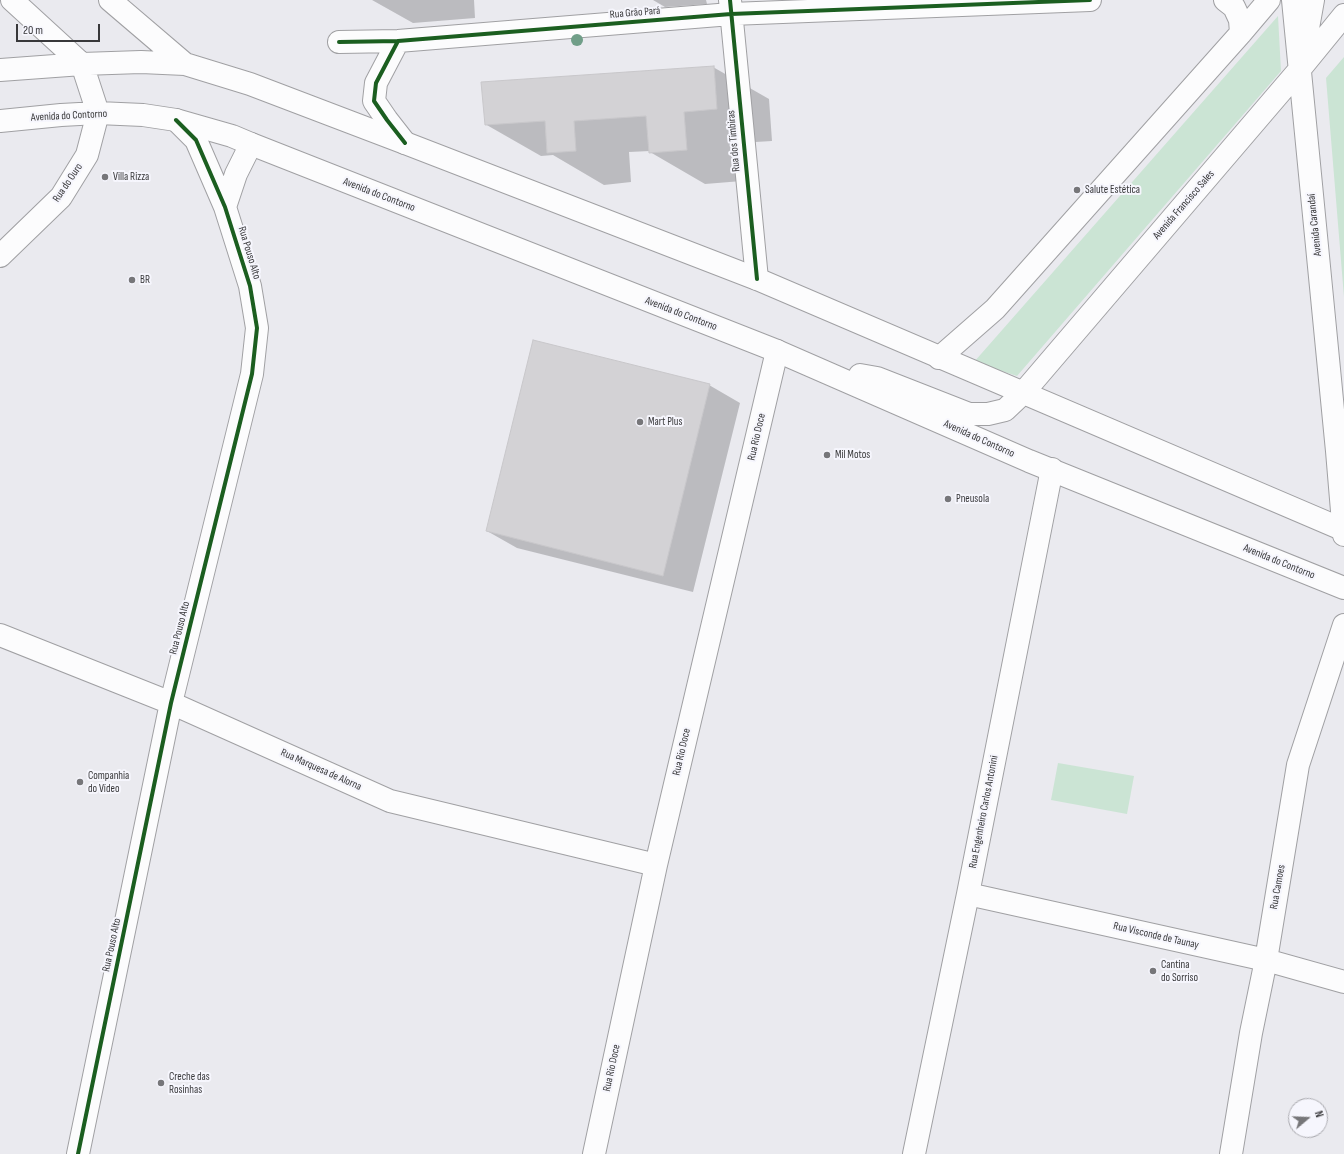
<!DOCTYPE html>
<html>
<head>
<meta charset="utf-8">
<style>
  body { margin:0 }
  #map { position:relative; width:1344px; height:1154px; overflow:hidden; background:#eaeaef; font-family:"Sofia Sans Condensed",sans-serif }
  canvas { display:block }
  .north { position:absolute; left:1288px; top:1098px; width:40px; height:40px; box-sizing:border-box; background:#f6f6fd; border:1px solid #aaaaaf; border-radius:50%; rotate:71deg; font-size:11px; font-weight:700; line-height:16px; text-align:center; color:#38383a }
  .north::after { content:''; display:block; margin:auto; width:14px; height:18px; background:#767679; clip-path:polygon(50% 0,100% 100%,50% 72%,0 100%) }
  .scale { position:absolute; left:16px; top:24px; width:84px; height:18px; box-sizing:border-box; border:2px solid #38383a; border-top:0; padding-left:5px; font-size:12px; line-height:14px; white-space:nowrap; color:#38383a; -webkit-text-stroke:3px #f6f6fd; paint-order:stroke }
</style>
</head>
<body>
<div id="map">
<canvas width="1344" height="1154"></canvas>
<div class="north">N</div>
<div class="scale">20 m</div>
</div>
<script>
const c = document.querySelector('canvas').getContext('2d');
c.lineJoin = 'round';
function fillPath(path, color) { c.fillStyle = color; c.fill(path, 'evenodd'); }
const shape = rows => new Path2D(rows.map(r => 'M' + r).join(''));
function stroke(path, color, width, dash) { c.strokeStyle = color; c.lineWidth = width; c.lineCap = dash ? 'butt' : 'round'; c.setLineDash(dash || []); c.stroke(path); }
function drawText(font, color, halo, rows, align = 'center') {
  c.font = font + ' "Sofia Sans Condensed",sans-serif'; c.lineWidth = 4; c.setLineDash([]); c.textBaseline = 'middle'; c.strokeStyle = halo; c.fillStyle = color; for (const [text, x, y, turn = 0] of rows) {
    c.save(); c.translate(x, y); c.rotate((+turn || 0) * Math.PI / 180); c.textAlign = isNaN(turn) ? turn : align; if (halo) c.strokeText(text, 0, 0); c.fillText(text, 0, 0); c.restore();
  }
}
fillPath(shape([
  [1278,16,1281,71,1017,376,974,362],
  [1344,57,1344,297,1326,78],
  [1058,763,1134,776,1127,814,1051,800]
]), '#cbe4d4');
fillPath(shape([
  [372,0,474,0,475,18,413,23],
  [653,0,706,0,707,4,665,7],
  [713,67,769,99,772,141,739,143,742,181,705,184,650,152,650,151,629,152,631,182,604,185,553,155,541,156,485,124],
  [709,385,740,403,693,592,517,548,487,531]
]), '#0003');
const building = shape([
  [714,66,717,109,684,112,687,150,649,153,646,116,574,121,576,151,547,153,545,121,485,125,481,82,714,66],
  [533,340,710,384,663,576,486,531,533,340]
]);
fillPath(building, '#d3d2d5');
stroke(building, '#c8c7ca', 1);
const minor = shape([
  [730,0,757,279],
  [1225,0,1234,7,1240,20,1241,33],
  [1293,0,1337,451,1344,535],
  [398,41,376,83,374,101,387,120,405,143],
  [339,42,398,41,731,14,1090,0],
  [1305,45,1313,0],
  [225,207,236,174,251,144],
  [0,256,61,197,87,155,98,113],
  [939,358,995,309,1241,33,1269,0],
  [1023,393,1300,69,1344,15],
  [0,635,171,703,390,801,656,865],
  [968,894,1266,960,1344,982],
  [78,1154,171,703,252,374,257,328,250,286,225,207,196,140,176,120],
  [594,1154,656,865,777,351],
  [914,1154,968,894,1052,469],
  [1231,1154,1251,1033,1266,960,1298,765,1344,625]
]);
const major = shape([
  [12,0,82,64,98,113],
  [110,0,185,64],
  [0,70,82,64,141,62,185,64,250,84,405,143,757,279,1344,530],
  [0,121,61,115,98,113,143,115,176,120,232,136,251,144,777,351,1029,461,1344,588],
  [860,375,877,378,969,414,988,414,1005,410,1023,393]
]);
stroke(minor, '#a0a0a3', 24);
stroke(major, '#a0a0a3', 24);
stroke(minor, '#fcfcfd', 22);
stroke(major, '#fcfcfd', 22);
stroke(shape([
  [730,0,757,279],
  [398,41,376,83,374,101,387,120,405,143],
  [339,42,398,41,731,14,1090,0],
  [78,1154,171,703,252,374,257,328,250,286,225,207,196,140,176,120]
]), '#1b5e20', 4);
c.fillStyle = '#709e88';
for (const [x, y] of [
  [577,40]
]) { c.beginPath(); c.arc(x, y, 6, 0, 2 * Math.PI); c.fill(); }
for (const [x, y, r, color] of [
  [105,177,4,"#767679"],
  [1077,190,4,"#767679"],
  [132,280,4,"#767679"],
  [640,422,4,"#767679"],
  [827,455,4,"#767679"],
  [948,499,4,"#767679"],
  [80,782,4,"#767679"],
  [1153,971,4,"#767679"],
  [161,1083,4,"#767679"]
]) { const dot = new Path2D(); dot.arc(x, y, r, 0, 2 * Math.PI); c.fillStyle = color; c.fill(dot); stroke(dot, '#f6f6fd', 1.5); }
drawText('11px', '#38383a', '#f6f6fd', [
  ["Rua Grão Pará",635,13,-5],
  ["Avenida do Contorno",69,116,-3],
  ["Rua dos Timbiras",734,141,-95],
  ["Rua do Ouro",68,183,-56],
  ["Avenida do Contorno",379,195,21],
  ["Avenida Francisco Sales",1184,205,-49],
  ["Avenida Carandaí",1315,225,-96],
  ["Rua Pouso Alto",249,253,73],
  ["Avenida do Contorno",681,314,21],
  ["Rua Rio Doce",757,437,-77],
  ["Avenida do Contorno",979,439,24],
  ["Avenida do Contorno",1279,562,22],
  ["Rua Pouso Alto",180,628,-76],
  ["Rua Rio Doce",682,752,-77],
  ["Rua Marquesa de Alorna",321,770,24],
  ["Rua Engenheiro Carlos Antonini",984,812,-79],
  ["Rua Camoes",1278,887,-80],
  ["Rua Visconde de Taunay",1156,936,13],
  ["Rua Pouso Alto",112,945,-78],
  ["Rua Rio Doce",612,1068,-78]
]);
drawText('11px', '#38383a', '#f6f6fd', [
  ["Villa Rizza",113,177],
  ["Salute Estética",1085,190],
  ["BR",140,280],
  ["Mart Plus",648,422],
  ["Mil Motos",835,455],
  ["Pneusola",956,499],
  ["Companhia",88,776],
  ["do Vídeo",88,789],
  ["Cantina",1161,965],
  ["do Sorriso",1161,978],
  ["Creche das",169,1077],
  ["Rosinhas",169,1090]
], 'left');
</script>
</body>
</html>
